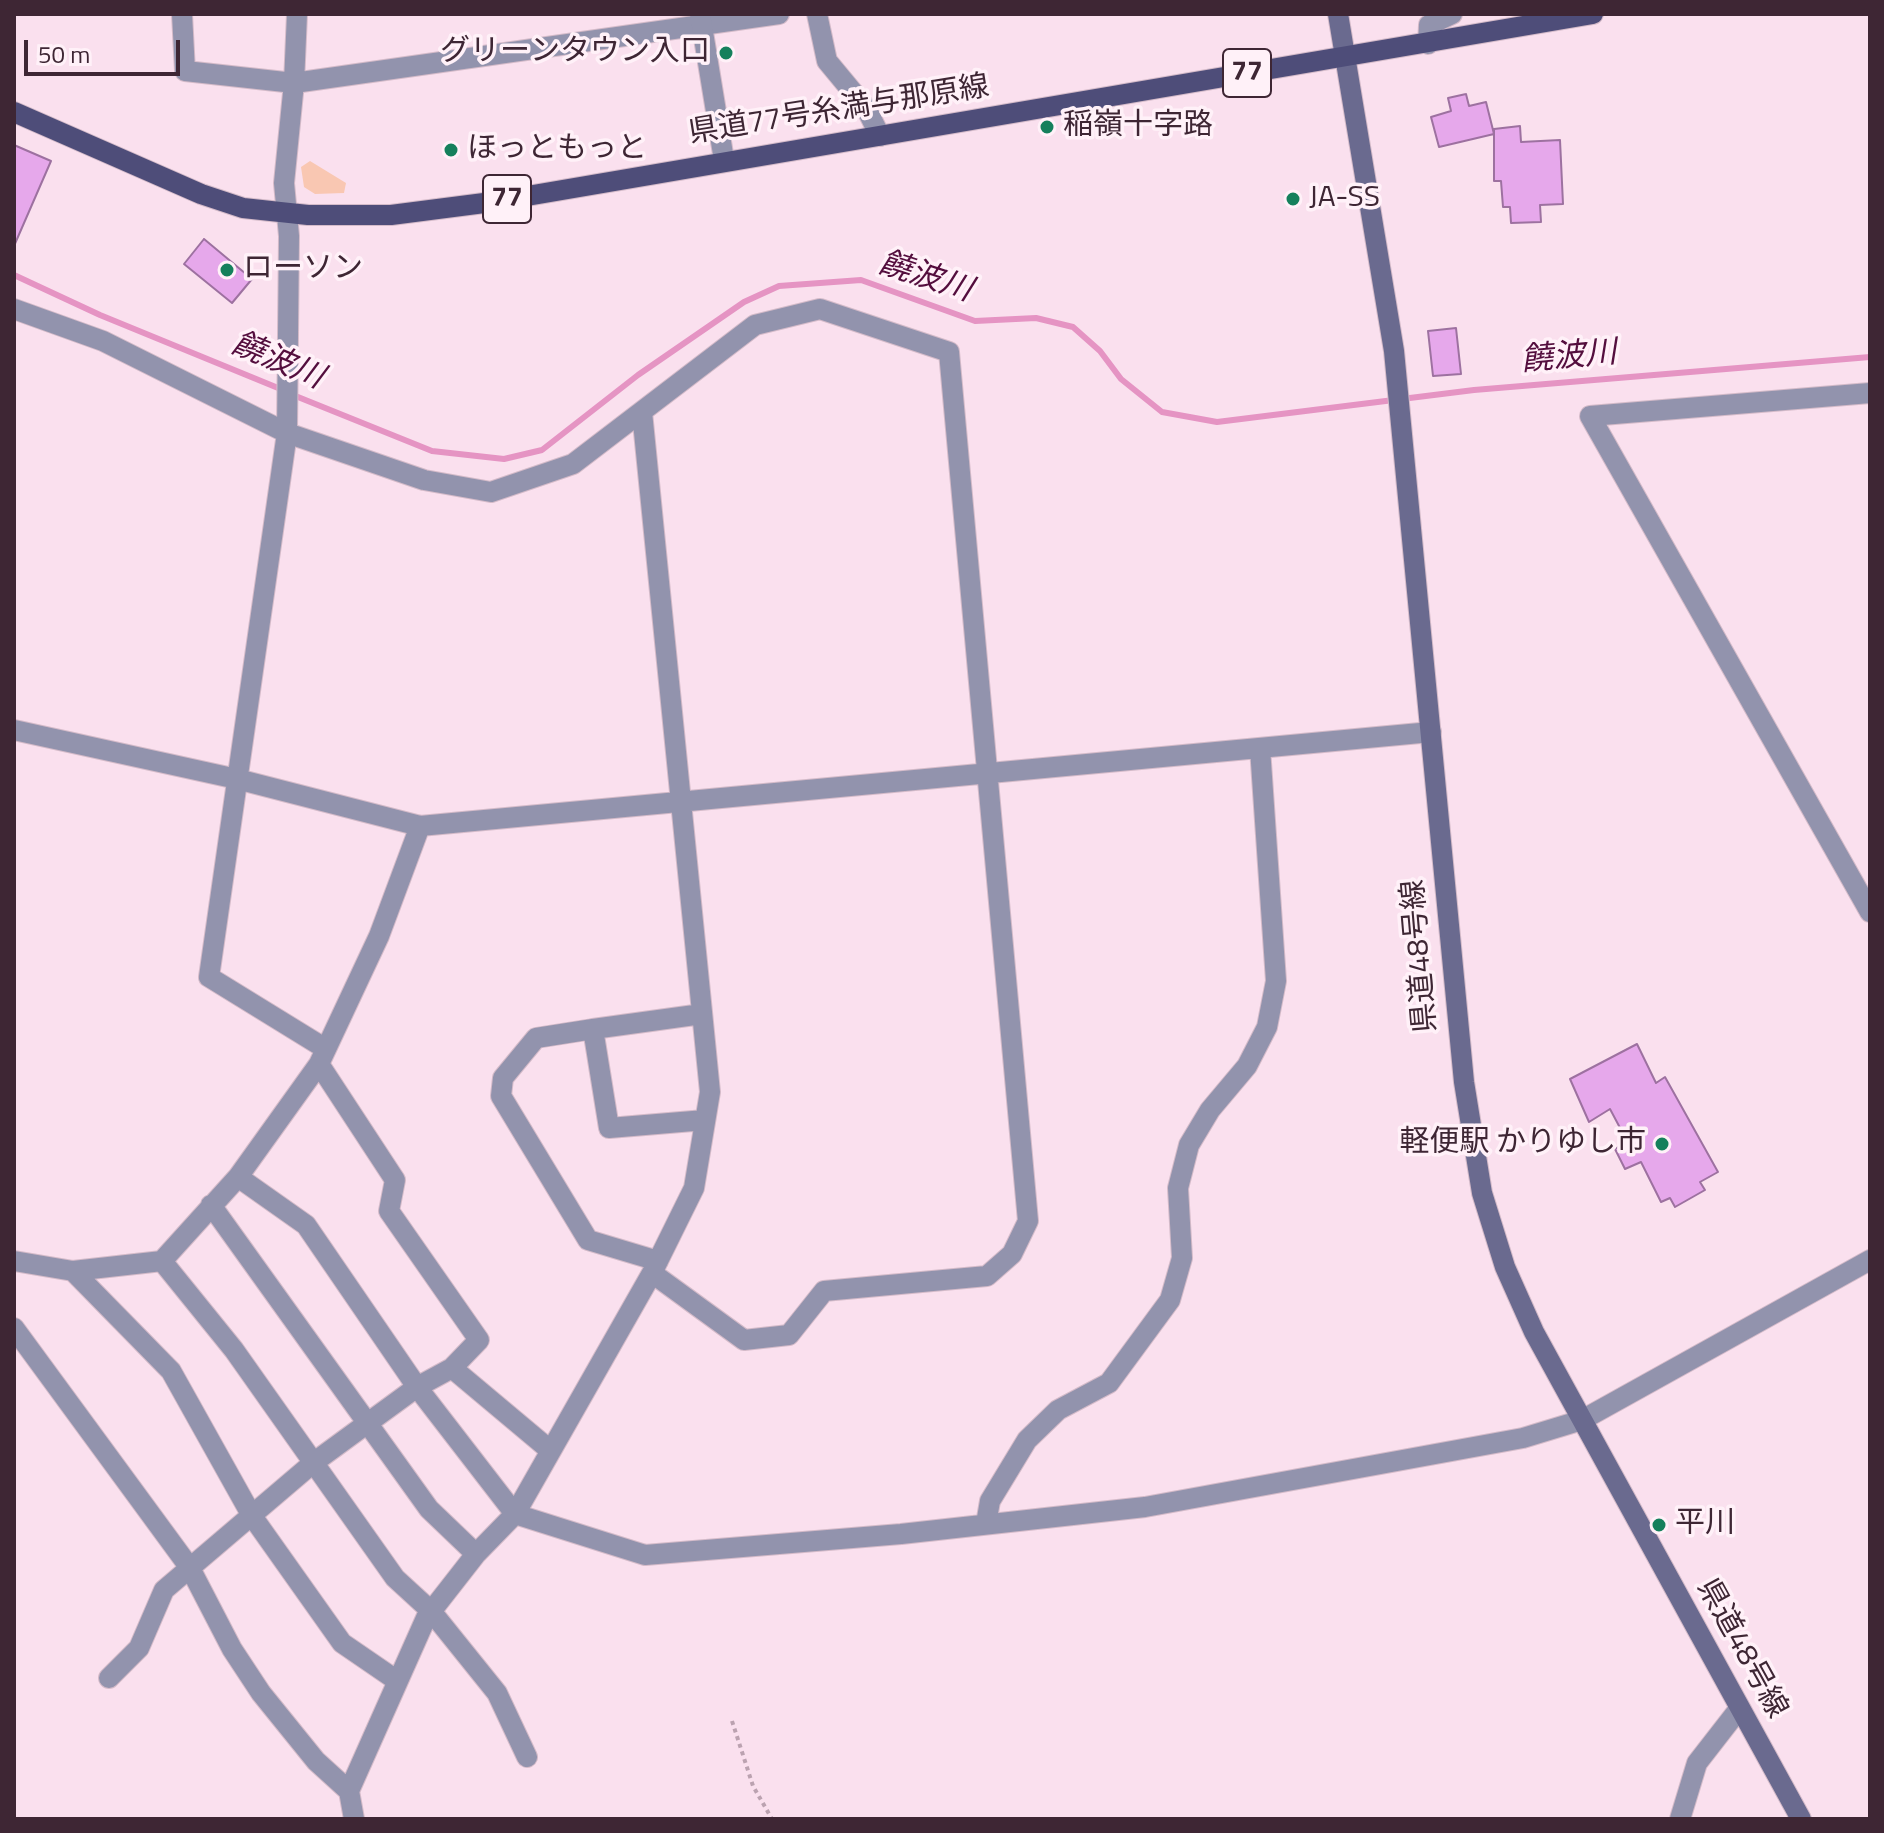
<!DOCTYPE html>
<html>
<head>
<meta charset="utf-8">
<style>
  body { margin:0 }
  #map { position:relative; width:1884px; height:1833px; overflow:hidden; background:#fae0ee; font-family:"Titillium Web",sans-serif }
  canvas { display:block }
  .frame { position:absolute; inset:0; border:16px solid #3e2634; pointer-events:none }
  .scale { position:absolute; left:24px; top:40px; width:156px; height:36px; box-sizing:border-box; border:4px solid #3e2634; border-top:0; padding-left:10px; font-size:24px; line-height:28px; white-space:nowrap; color:#3e2634; -webkit-text-stroke:6px #fff1f8; paint-order:stroke }
</style>
</head>
<body>
<div id="map">
<canvas width="1884" height="1833"></canvas>
<div class="frame"></div>
<div class="scale">50 m</div>
</div>
<script>
const c = document.querySelector('canvas').getContext('2d');
c.lineJoin = 'round';
function fillPath(path, color) { c.fillStyle = color; c.fill(path, 'evenodd'); }
const shape = rows => new Path2D(rows.map(r => 'M' + r).join(''));
function stroke(path, color, width, dash) { c.strokeStyle = color; c.lineWidth = width; c.lineCap = dash ? 'butt' : 'round'; c.setLineDash(dash || []); c.stroke(path); }
function drawText(font, color, halo, rows, align = 'center') {
  c.font = font + ' "Titillium Web","Noto Sans JP",sans-serif'; c.lineWidth = 7; c.setLineDash([]); c.textBaseline = 'middle'; c.strokeStyle = halo; c.fillStyle = color; for (const [text, x, y, turn = 0] of rows) {
    c.save(); c.translate(x, y); c.rotate((+turn || 0) * Math.PI / 180); c.textAlign = isNaN(turn) ? turn : align; if (halo) c.strokeText(text, 0, 0); c.fillText(text, 0, 0); c.restore();
  }
}
fillPath(shape([
  [310,161,346,183,344,193,315,194,304,187,301,167]
]), '#f9c7b2');
stroke(shape([
  [14,275,100,315,283,390],
  [293,395,432,451,504,459,542,450,638,375,744,302,779,286,861,280,975,321,1036,318,1073,327,1100,351,1121,379,1162,412,1217,422,1474,390,1870,357]
]), '#e594c3', 6);
const building = shape([
  [1466,94,1469,106,1486,102,1494,134,1439,147,1431,117,1451,111,1448,98,1466,94],
  [1520,126,1521,142,1560,140,1563,204,1540,205,1541,222,1511,223,1510,207,1503,207,1501,181,1494,181,1494,129,1520,126],
  [14,145,51,161,14,246,14,145],
  [204,239,252,279,232,303,184,264,204,239],
  [1456,328,1461,374,1433,376,1428,331,1456,328],
  [1637,1044,1656,1083,1665,1077,1718,1172,1700,1182,1705,1190,1675,1207,1670,1198,1661,1202,1641,1162,1625,1169,1615,1149,1627,1141,1610,1109,1589,1122,1570,1079,1637,1044]
]);
fillPath(building, '#e6a8eb');
stroke(building, '#9d71a0', 2);
const minor = shape([
  [182,14,185,71,294,83,284,183,289,236,287,433,209,977,326,1049],
  [297,14,294,83,779,14],
  [817,14,827,61,866,108,880,136],
  [1428,44,1429,25,1452,14],
  [14,309,103,341,287,433,424,480,491,492,573,464,755,325,820,309,949,352,1028,1221,1012,1254,987,1276,824,1291,789,1335,744,1340,652,1273],
  [1870,393,1590,416,1870,912],
  [14,730,237,779,420,826,1431,732],
  [702,1014,593,1029,609,1128,705,1120],
  [593,1029,536,1038,503,1078,501,1096,588,1240,658,1261],
  [238,1177,306,1225,417,1387,515,1514,645,1555,901,1534,1145,1507,1523,1438,1582,1420,1870,1260],
  [211,1205,429,1509,476,1554],
  [14,1261,73,1271,162,1261,238,1177,319,1064,379,936,420,826],
  [162,1261,234,1350,395,1578,431,1611,497,1693,527,1757],
  [73,1271,171,1371,252,1516,342,1643,396,1680],
  [14,1328,190,1568,232,1649,261,1693,316,1761,349,1791],
  [452,1368,551,1451],
  [986,1524,990,1501,1027,1440,1058,1410,1109,1383,1170,1300,1182,1258,1178,1188,1189,1145,1210,1110,1247,1066,1267,1027,1276,981,1260,748],
  [109,1678,139,1648,164,1590,313,1463,417,1387,452,1368,479,1340,389,1211,395,1180,319,1064],
  [354,1819,349,1791,426,1618,476,1554,515,1514,652,1273,694,1188,710,1092,642,412]
]);
const tertiary = shape([
  [700,14,724,160],
  [1680,1819,1697,1763,1739,1709]
]);
const secondary = shape([
  [1338,14,1394,351,1464,1082,1482,1193,1505,1267,1534,1332,1801,1819]
]);
const primary = shape([
  [14,112,201,194,243,208,308,215,391,215,492,202,1593,14]
]);
stroke(minor, '#d4bbc9', 22);
stroke(tertiary, '#d4bbc9', 22);
stroke(secondary, '#d4bbc9', 22);
stroke(primary, '#d4bbc9', 22);
stroke(shape([
  [732,1721,753,1786,772,1819]
]), '#bba2b0', 4, [4, 4]);
stroke(minor, '#9293ad', 20);
stroke(tertiary, '#9293ad', 20);
stroke(secondary, '#6a6a8f', 20);
stroke(primary, '#4e4d79', 20);
for (const [x, y, r, color] of [
  [726,53,8,"#15805c"],
  [1047,127,8,"#15805c"],
  [451,150,8,"#15805c"],
  [1293,199,8,"#15805c"],
  [227,270,8,"#15805c"],
  [1662,1144,8,"#15805c"],
  [1659,1525,8,"#15805c"]
]) { const dot = new Path2D(); dot.arc(x, y, r, 0, 2 * Math.PI); c.fillStyle = color; c.fill(dot); stroke(dot, '#fff1f8', 3); }
for (const [x, y, w] of [
  [1247,73,48],
  [507,199,48]
]) { const box = new Path2D(); box.roundRect(x - w / 2, y - 24, w, 48, 6); c.fillStyle = '#fff1f8'; c.fill(box); stroke(box, '#3e2634', 2); }
drawText('bold 28px', '#3e2634', null, [
  ["77",1247,73],
  ["77",507,199]
]);
drawText('30px', '#3e2634', '#fff1f8', [
  ["グリーンタウン入口",710,53,"right"],
  ["稲嶺十字路",1063,127],
  ["ほっともっと",467,150],
  ["JA-SS",1309,199],
  ["ローソン",243,270],
  ["軽便駅 かりゆし市",1646,1144,"right"],
  ["平川",1675,1525]
], 'left');
drawText('30px', '#3e2634', '#fff1f8', [
  ["県道77号糸満与那原線",839,111,-9],
  ["県道48号線",1421,956,-95],
  ["県道48号線",1741,1649,61]
]);
drawText('italic 32px', '#540e3e', '#fff1f8', [
  ["饒波川",925,278,18],
  ["饒波川",1569,358,-5],
  ["饒波川",277,362,23]
]);
</script>
</body>
</html>
